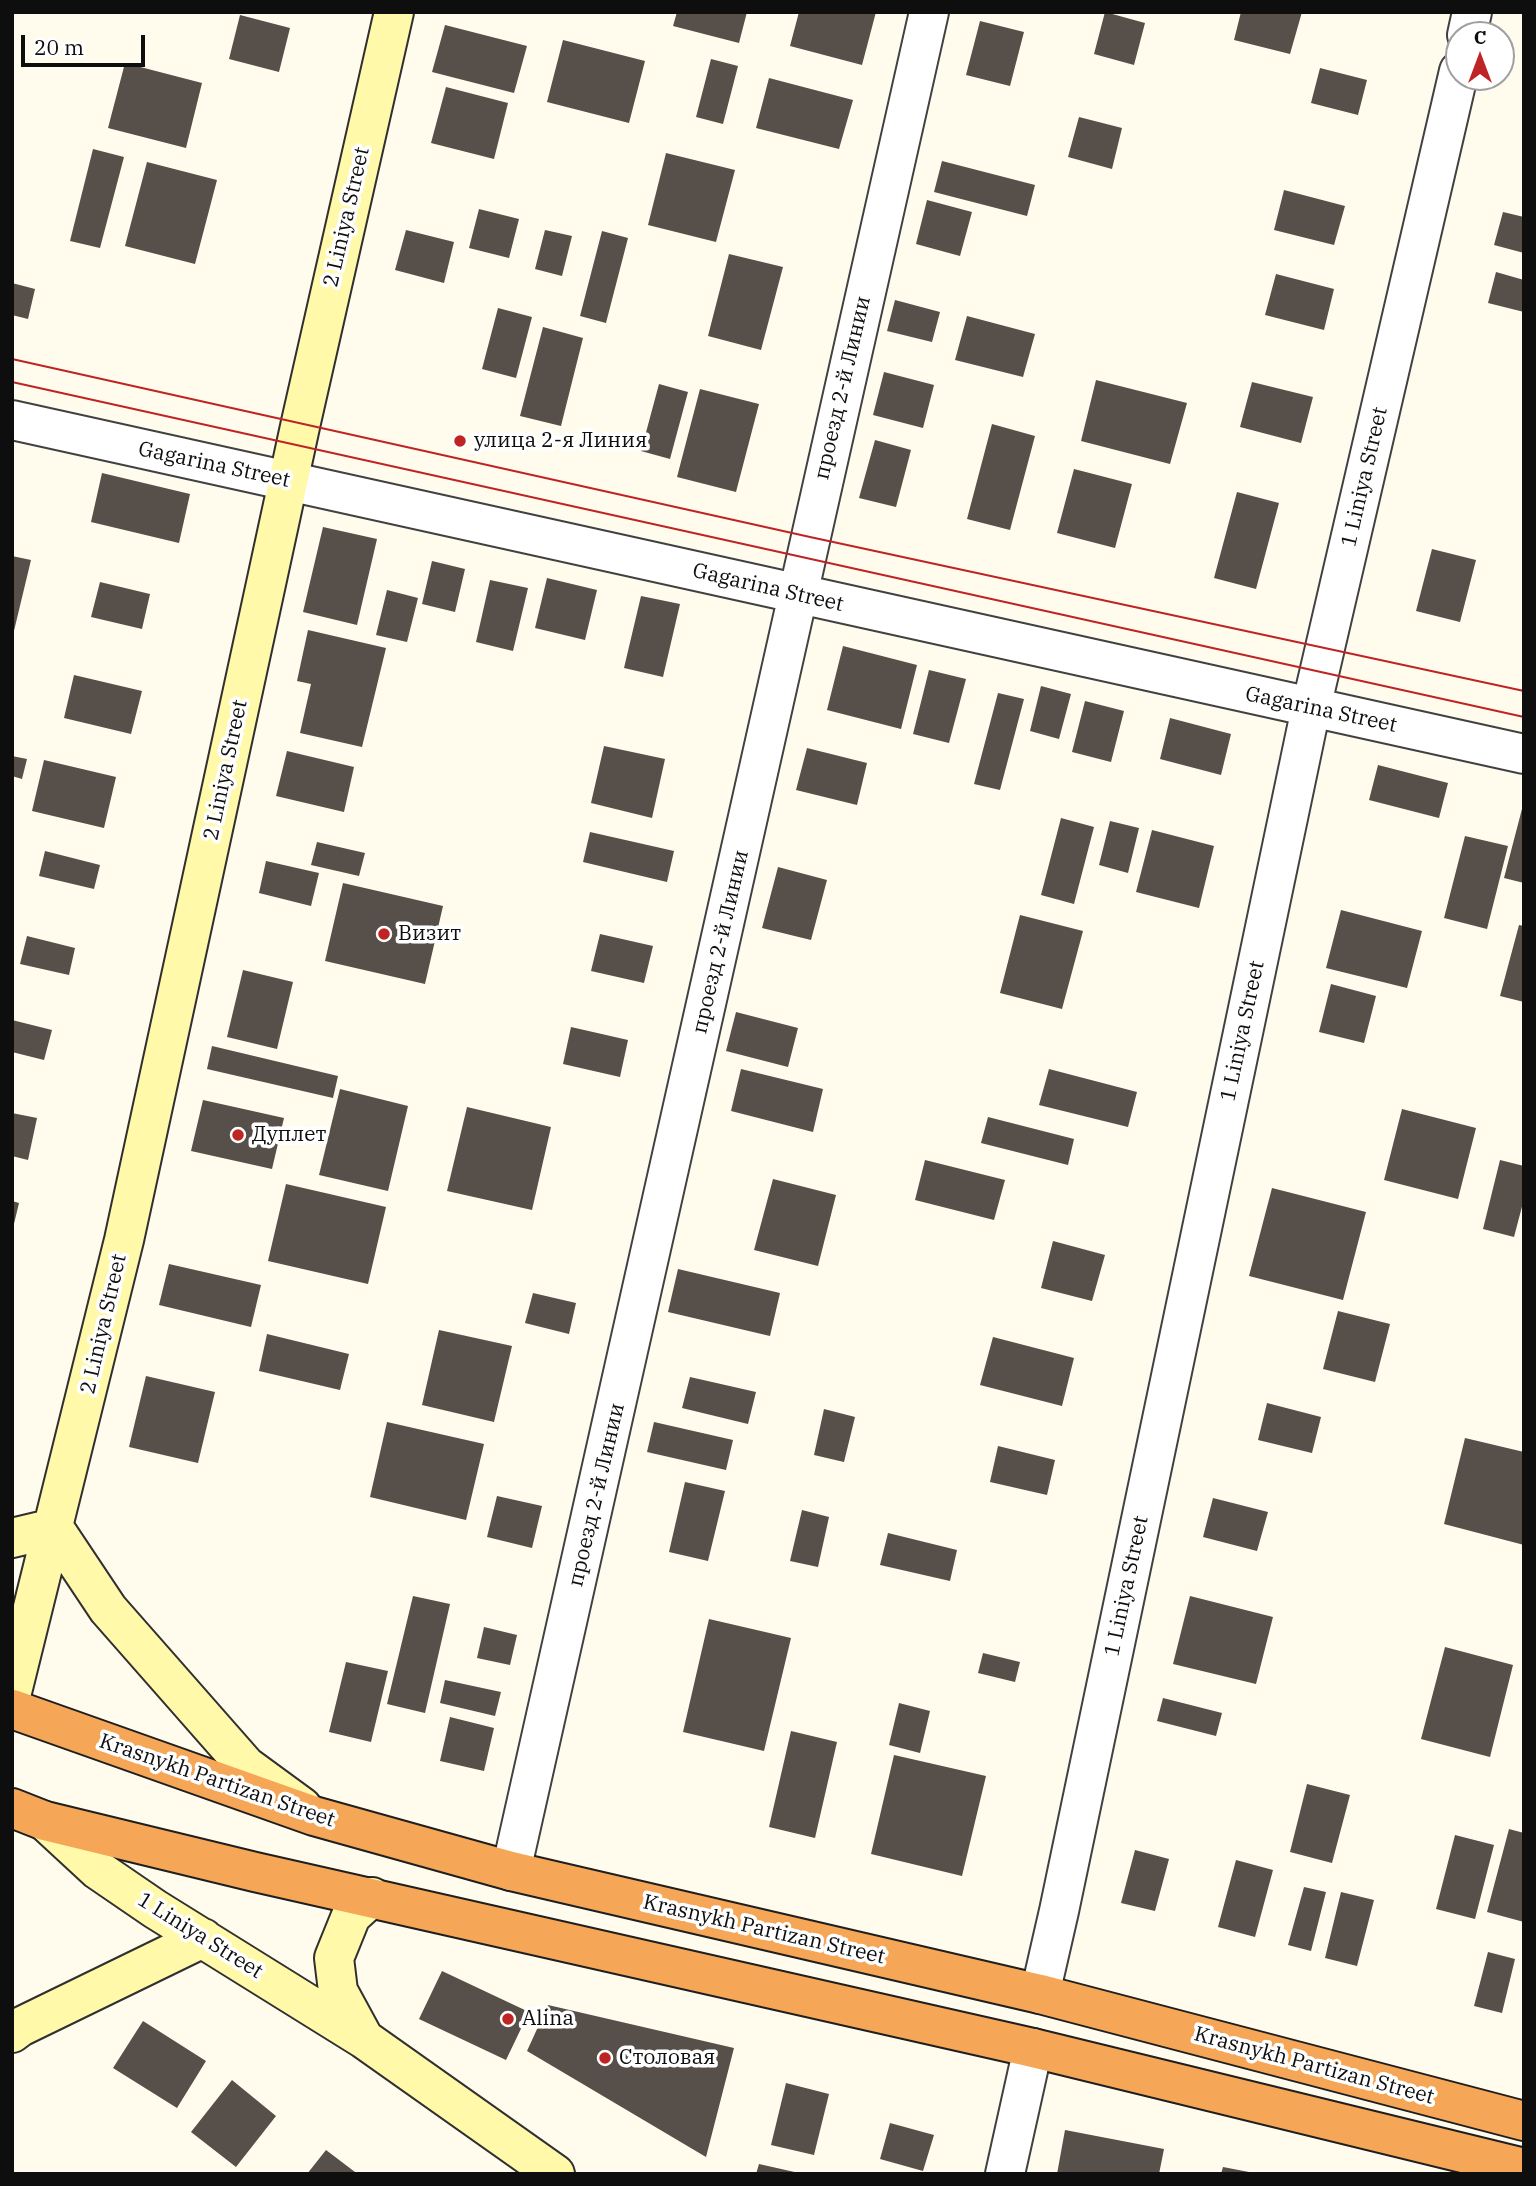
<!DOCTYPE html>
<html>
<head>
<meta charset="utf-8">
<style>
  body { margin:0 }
  #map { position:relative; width:1536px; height:2186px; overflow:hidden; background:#fffcee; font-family:"IBM Plex Serif",serif }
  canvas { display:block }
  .frame { position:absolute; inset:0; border:14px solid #0e0e0e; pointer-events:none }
  .north { position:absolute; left:1445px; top:21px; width:70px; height:70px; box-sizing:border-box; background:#fff; border:2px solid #9f9f9f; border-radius:50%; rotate:0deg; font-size:19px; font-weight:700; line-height:28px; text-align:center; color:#0e0e0e }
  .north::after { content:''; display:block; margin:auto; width:24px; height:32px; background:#bf2425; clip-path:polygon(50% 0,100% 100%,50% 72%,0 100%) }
  .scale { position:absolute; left:21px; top:35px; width:124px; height:32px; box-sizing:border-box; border:4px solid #0e0e0e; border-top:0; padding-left:9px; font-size:21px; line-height:24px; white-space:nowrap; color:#0e0e0e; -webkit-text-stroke:5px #fff; paint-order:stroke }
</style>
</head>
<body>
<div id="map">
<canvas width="1536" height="2186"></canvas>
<div class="frame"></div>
<div class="north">С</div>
<div class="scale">20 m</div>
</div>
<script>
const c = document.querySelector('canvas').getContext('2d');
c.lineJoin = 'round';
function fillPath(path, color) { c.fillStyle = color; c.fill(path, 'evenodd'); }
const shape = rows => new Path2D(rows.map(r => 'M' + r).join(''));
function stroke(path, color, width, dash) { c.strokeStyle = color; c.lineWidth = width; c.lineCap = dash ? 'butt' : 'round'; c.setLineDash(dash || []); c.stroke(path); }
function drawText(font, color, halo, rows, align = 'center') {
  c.font = font + ' "IBM Plex Serif",serif'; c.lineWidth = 7; c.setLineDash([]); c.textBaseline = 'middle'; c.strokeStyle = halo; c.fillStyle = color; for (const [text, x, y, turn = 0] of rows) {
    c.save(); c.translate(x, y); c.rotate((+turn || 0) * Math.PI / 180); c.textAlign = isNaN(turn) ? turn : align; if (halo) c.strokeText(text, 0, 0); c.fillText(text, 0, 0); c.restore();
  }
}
fillPath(shape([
  [677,12,747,12,739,43,673,26],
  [799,12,876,12,862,65,790,46],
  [1105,12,1145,23,1134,65,1094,54],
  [1241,12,1302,12,1290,54,1234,40],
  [240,15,290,28,279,72,229,59],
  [980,21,1024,32,1010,86,966,75],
  [445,25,527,46,514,93,432,72],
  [563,40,645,61,629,123,547,102],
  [711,59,738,66,723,124,696,117],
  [125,63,202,83,186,148,108,128],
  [1320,68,1367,80,1358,115,1311,103],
  [769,78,853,100,839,149,756,128],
  [446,87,508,103,494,159,431,143],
  [1079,117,1122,128,1112,169,1068,157],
  [93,149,124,157,100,248,70,241],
  [666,153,735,170,716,242,648,225],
  [942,161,1035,185,1027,216,934,192],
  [147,162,217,180,195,264,125,246],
  [1284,190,1345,206,1334,245,1274,230],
  [927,200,972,212,960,256,916,244],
  [479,209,519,219,509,258,469,248],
  [1503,212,1524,217,1524,253,1494,245],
  [406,230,454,242,444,283,395,270],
  [545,230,572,236,562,276,535,269],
  [602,231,628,238,606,323,580,316],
  [729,254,783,267,761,350,708,336],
  [1496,272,1524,280,1524,312,1488,303],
  [1276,274,1334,289,1324,330,1265,315],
  [12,283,35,289,28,319,12,315],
  [895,300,940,312,932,342,887,331],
  [498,308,532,317,516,378,482,369],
  [967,316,1035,334,1023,377,955,360],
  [543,327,583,338,561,426,520,416],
  [884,372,934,385,923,428,873,415],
  [1096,380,1187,403,1170,464,1081,441],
  [1252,382,1313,397,1301,443,1240,427],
  [659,384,688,392,670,459,641,451],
  [700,389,759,404,736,492,677,477],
  [992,424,1035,436,1010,530,967,519],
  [875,440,911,450,896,507,859,498],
  [1074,469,1132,484,1115,548,1057,533],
  [102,473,190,494,179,543,91,522],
  [1237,492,1279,503,1256,589,1214,578],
  [323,527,377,539,357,625,303,612],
  [1432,549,1476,560,1460,622,1416,611],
  [12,556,31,560,13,635,12,634],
  [432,561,465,569,455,612,422,604],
  [547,578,597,590,585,640,535,628],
  [490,580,528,588,513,651,476,642],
  [100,582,150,594,142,629,91,617],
  [387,590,418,598,407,642,376,635],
  [641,596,680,604,663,677,624,668],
  [308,630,386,648,362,747,300,733,311,684,297,681],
  [843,646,917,665,901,729,827,710],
  [929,670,966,679,949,743,913,734],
  [74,675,142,691,131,734,64,718],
  [1041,686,1071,694,1059,739,1030,731],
  [998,693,1024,699,1000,790,974,784],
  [1085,701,1124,711,1111,762,1072,752],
  [1170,718,1231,734,1221,775,1160,759],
  [604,746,665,759,652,818,591,803],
  [807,748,867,763,857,805,796,790],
  [287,751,354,767,344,812,276,796],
  [12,756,27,759,22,779,12,776],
  [44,760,116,777,104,828,32,811],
  [1378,765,1448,783,1439,818,1369,800],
  [1523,805,1524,805,1524,883,1504,878],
  [1061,818,1094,827,1074,904,1041,895],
  [1110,821,1139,828,1128,873,1099,865],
  [1152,830,1214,846,1199,908,1136,892],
  [590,832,674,851,667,882,583,862],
  [1465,836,1508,846,1487,929,1444,918],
  [317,842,365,853,359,876,311,865],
  [45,851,100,865,94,889,39,876],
  [266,861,319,873,311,906,259,893],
  [778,867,827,880,811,940,762,928],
  [343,883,443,906,425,984,325,961],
  [1341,910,1422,931,1407,988,1326,968],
  [1020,915,1083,931,1062,1009,1000,993],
  [1519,925,1524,926,1524,1002,1500,996],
  [600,934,653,946,644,983,591,971],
  [27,936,75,948,69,975,20,964],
  [243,970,293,982,277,1049,227,1037],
  [1331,984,1376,996,1364,1043,1319,1032],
  [736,1012,798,1028,788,1067,726,1051],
  [12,1020,52,1030,44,1060,12,1052],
  [571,1027,628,1040,620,1077,563,1064],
  [212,1046,338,1076,333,1098,207,1069],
  [741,1069,823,1089,813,1132,731,1111],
  [1049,1069,1137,1092,1128,1127,1039,1105],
  [340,1089,408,1106,388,1191,319,1175],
  [203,1100,284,1118,272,1169,191,1151],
  [467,1107,551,1127,532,1210,447,1191],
  [1402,1109,1476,1128,1458,1199,1384,1180],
  [12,1113,37,1118,28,1160,12,1156],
  [988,1117,1074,1139,1068,1165,981,1143],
  [925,1160,1005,1180,994,1220,915,1200],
  [1500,1160,1524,1166,1524,1199,1514,1237,1483,1229],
  [773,1179,836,1195,818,1266,754,1250],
  [286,1184,386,1207,368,1284,268,1261],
  [1272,1188,1366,1212,1343,1300,1249,1276],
  [12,1201,19,1203,13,1228,12,1228],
  [1053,1241,1105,1255,1092,1301,1041,1288],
  [169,1264,261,1285,251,1327,159,1305],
  [678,1269,780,1293,770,1336,668,1312],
  [533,1293,576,1303,569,1334,525,1323],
  [1338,1311,1390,1324,1375,1382,1323,1369],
  [439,1330,512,1346,494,1422,422,1405],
  [267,1334,349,1354,340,1390,259,1371],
  [993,1337,1074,1358,1062,1406,980,1385],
  [146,1376,215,1392,198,1463,129,1447],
  [690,1377,756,1392,748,1424,682,1408],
  [1267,1403,1321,1417,1312,1453,1258,1440],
  [824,1409,855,1417,844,1462,814,1455],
  [387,1422,484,1444,466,1520,370,1497],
  [654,1422,733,1440,726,1470,647,1452],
  [1465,1438,1524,1452,1524,1545,1444,1524],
  [998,1446,1055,1460,1047,1495,990,1482],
  [685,1482,725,1491,708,1561,669,1552],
  [497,1496,542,1506,532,1548,487,1537],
  [1213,1498,1268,1512,1257,1551,1203,1537],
  [802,1510,829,1517,818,1567,790,1561],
  [888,1533,957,1550,950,1581,880,1565],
  [413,1596,450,1604,425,1713,387,1704],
  [1190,1596,1273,1617,1256,1684,1173,1664],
  [709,1619,791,1638,764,1751,683,1732],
  [484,1627,517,1635,510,1665,477,1658],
  [1445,1647,1513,1665,1490,1757,1421,1739],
  [983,1653,1020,1662,1015,1682,978,1673],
  [346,1662,388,1671,371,1742,329,1732],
  [445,1680,501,1692,495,1716,440,1703],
  [1163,1698,1222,1713,1216,1736,1157,1721],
  [899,1703,930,1711,920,1753,889,1745],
  [450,1717,494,1728,484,1771,440,1761],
  [791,1731,837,1742,815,1838,769,1827],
  [894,1755,986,1776,962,1876,871,1854],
  [1307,1784,1350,1795,1332,1863,1290,1852],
  [1509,1829,1524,1833,1524,1922,1487,1912],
  [1455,1835,1494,1845,1475,1919,1436,1909],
  [1135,1850,1169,1859,1155,1911,1121,1903],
  [1236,1860,1273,1870,1255,1937,1218,1927],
  [1304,1887,1326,1892,1311,1951,1288,1945],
  [1341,1892,1374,1900,1357,1966,1325,1958],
  [1488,1952,1515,1959,1502,2013,1474,2006],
  [442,1971,529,2012,506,2060,419,2019],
  [548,2005,734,2048,706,2157,527,2051],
  [143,2021,206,2061,177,2108,113,2068],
  [232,2080,276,2116,236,2167,191,2132],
  [786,2083,829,2094,814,2155,771,2145],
  [890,2123,934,2135,923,2171,880,2159],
  [1065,2130,1164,2149,1159,2174,1057,2174],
  [326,2150,355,2172,354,2174,307,2174],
  [759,2164,799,2173,798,2174,756,2174],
  [1223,2167,1249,2172,1249,2174,1221,2174]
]), '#564f4a');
const street = shape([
  [1467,35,1472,12],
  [12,420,1524,754],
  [511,1871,929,12],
  [1040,1994,1059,1911,1311,708,1459,71],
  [1005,2174,1033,2048]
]);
const secondary = shape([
  [54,1528,108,1609,246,1766,302,1807],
  [12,1538,54,1528],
  [12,1692,124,1240,301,422,394,12],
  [45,1821,98,1870,155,1909,364,2039,555,2174],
  [12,2033,20,2027,203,1938],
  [363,2037,338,1991,334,1958,351,1916,372,1897]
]);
const highway = shape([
  [12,1709,314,1816,511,1871,1040,1994,1524,2121],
  [12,1808,45,1821,255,1872,1033,2048,1524,2168]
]);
stroke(street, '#414141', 42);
stroke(secondary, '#303030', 42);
stroke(highway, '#1f1f1f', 42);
stroke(street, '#fff', 38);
stroke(secondary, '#fff9a9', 38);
stroke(highway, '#f5a656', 38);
stroke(shape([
  [12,359,810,537,1524,691],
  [12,382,1524,717]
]), '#bf2425', 2);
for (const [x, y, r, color] of [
  [460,441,7,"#bf2425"],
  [384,934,7,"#bf2425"],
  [238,1135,7,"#bf2425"],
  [508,2019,7,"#bf2425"],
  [605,2058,7,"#bf2425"]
]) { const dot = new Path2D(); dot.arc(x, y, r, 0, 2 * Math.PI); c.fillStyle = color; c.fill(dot); stroke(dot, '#fff', 2.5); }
drawText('21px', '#0e0e0e', '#fff', [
  ["2 Liniya Street",347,217,-77],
  ["проезд 2-й Линии",843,388,-77],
  ["Gagarina Street",214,465,12],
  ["1 Liniya Street",1365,477,-77],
  ["Gagarina Street",768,588,13],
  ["Gagarina Street",1321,710,12],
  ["2 Liniya Street",226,770,-78],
  ["проезд 2-й Линии",721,942,-77],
  ["1 Liniya Street",1243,1031,-78],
  ["2 Liniya Street",104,1324,-77],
  ["проезд 2-й Линии",597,1495,-77],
  ["1 Liniya Street",1127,1586,-78],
  ["Krasnykh Partizan Street",217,1781,19],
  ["Krasnykh Partizan Street",764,1930,13],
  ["1 Liniya Street",200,1936,32],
  ["Krasnykh Partizan Street",1314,2066,15]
]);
drawText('21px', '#0e0e0e', '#fff', [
  ["улица 2-я Линия",474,441],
  ["Визит",398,934],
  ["Дуплет",252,1135],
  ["Alina",522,2019],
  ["Столовая",619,2058]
], 'left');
</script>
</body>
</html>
